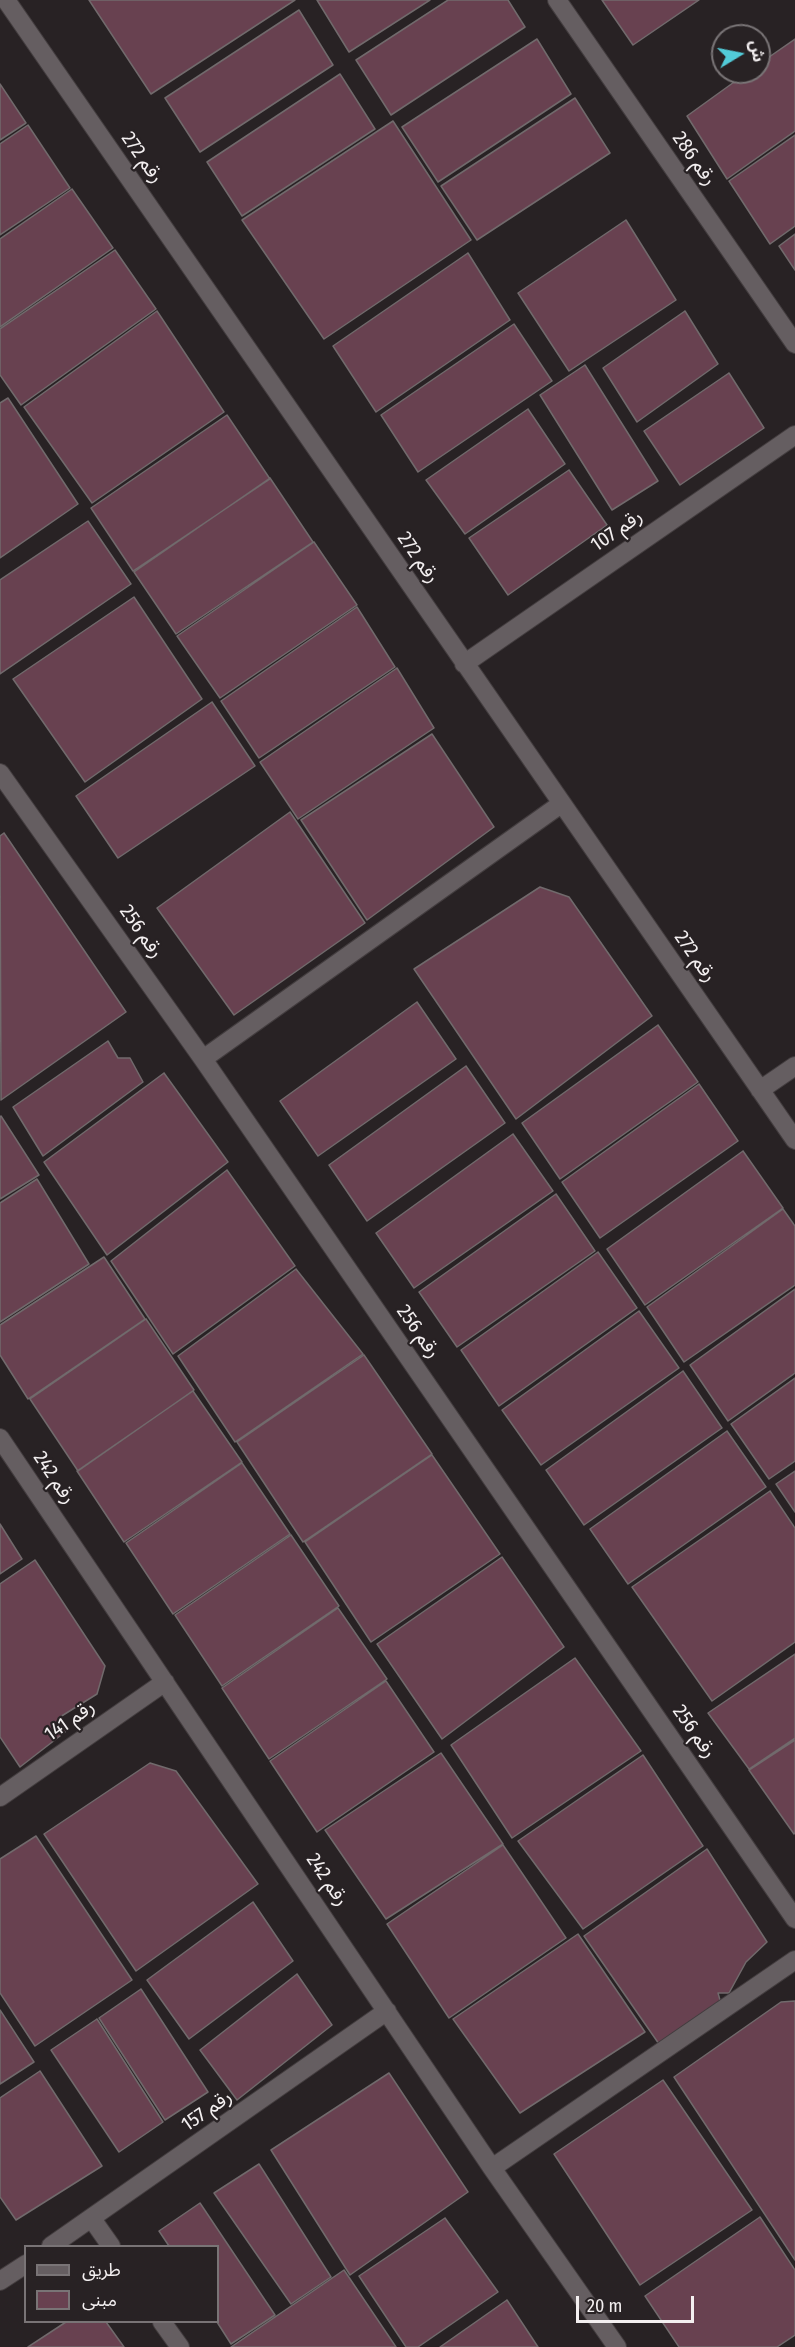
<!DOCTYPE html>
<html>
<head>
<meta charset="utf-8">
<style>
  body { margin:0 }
  #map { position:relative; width:795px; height:2347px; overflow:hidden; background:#282224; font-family:"Fira Sans Condensed","Noto Sans Arabic",sans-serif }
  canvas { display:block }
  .legend { position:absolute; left:24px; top:2245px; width:195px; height:78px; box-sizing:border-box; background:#282224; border:2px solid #797476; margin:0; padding:8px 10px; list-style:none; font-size:18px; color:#f3eff0 }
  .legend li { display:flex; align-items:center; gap:12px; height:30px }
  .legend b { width:30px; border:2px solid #797476 }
  .north { position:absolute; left:711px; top:24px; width:60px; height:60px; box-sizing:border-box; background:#282224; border:2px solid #797476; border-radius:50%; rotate:80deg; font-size:16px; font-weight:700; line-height:24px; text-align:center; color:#f3eff0 }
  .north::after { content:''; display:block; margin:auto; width:21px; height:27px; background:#52cbd8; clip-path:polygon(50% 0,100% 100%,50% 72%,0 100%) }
  .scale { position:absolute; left:576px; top:2296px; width:118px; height:27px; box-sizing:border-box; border:3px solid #f3eff0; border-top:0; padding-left:8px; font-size:18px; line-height:21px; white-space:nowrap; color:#f3eff0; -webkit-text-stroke:4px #282224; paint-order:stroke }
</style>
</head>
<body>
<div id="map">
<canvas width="795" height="2347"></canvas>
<ul class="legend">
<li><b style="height:8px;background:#655e61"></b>طريق</li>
<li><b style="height:16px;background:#684150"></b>مبنى</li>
</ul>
<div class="north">ش</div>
<div class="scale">20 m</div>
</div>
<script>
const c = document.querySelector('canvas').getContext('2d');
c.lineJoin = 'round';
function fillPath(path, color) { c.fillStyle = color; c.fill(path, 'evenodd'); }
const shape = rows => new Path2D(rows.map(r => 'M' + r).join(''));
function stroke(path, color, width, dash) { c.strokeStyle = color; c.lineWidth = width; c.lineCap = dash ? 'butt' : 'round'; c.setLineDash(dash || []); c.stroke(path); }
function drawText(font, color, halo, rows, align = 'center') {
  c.font = font + ' "Fira Sans Condensed","Noto Sans Arabic",sans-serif'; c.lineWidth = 4.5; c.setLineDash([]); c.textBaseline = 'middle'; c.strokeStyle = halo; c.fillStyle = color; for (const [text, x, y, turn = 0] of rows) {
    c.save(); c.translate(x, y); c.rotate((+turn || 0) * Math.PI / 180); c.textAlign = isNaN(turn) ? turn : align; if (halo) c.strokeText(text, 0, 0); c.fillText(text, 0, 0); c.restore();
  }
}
const building = shape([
  [89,0,295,0,151,94,89,0],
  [317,0,430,0,349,52,317,0],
  [448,0,508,0,525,27,391,115,356,60,448,0],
  [602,0,699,0,633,45,602,0],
  [299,10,333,65,200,152,165,98,299,10],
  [537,39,571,94,438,182,402,127,537,39],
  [795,39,795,131,727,179,687,116,748,72,759,72,759,64,795,39],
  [340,74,375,129,242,216,207,162,340,74],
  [0,84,26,123,0,140,0,84],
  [575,98,610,153,477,240,441,186,575,98],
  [393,121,471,240,324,339,242,220,393,121],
  [28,125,70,188,0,235,0,144,28,125],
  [795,135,795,226,770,244,729,181,795,135],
  [72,189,113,248,0,327,0,239,72,189],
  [626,220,676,300,569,371,518,293,626,220],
  [795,234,795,270,779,246,795,234],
  [115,250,156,309,21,405,0,375,0,329,115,250],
  [468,253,510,320,376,412,333,346,468,253],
  [157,311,224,412,92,503,24,407,157,311],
  [685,311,718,364,637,422,603,368,685,311],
  [514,324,552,381,418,472,381,415,514,324],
  [585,365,658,481,612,510,540,395,585,365],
  [729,373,764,428,680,485,644,431,729,373],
  [8,398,78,504,0,558,0,403,8,398],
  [528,409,565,464,465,534,426,480,528,409],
  [227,415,270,479,133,571,91,508,227,415],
  [569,470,607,525,508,595,469,538,569,470],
  [270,478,313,542,176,634,134,572,270,478],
  [88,521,131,584,0,674,0,580,88,521],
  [314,542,357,605,220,698,177,636,314,542],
  [134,597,202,699,85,782,13,679,134,597],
  [357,607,395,667,259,758,221,701,357,607],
  [397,668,434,728,298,819,260,762,397,668],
  [212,702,255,766,118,858,76,796,212,702],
  [432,734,494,827,367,920,301,820,432,734],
  [290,812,365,923,234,1015,157,908,290,812],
  [4,833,126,1012,1,1100,0,836,4,833],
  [540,887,569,897,652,1016,516,1119,414,969,540,887],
  [417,1002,456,1059,318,1156,280,1101,417,1002],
  [658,1025,698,1082,560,1179,522,1123,658,1025],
  [108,1041,118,1058,130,1058,143,1082,43,1156,13,1107,108,1041],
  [466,1066,505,1123,367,1221,329,1165,466,1066],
  [164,1073,228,1162,107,1255,44,1162,164,1073],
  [699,1084,738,1141,600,1238,562,1182,699,1084],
  [1,1116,39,1175,0,1199,0,1117,1,1116],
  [513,1134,553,1191,414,1288,376,1233,513,1134],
  [743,1151,783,1208,645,1305,607,1249,743,1151],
  [227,1170,295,1266,173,1354,111,1261,227,1170],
  [37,1179,89,1264,0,1322,0,1203,37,1179],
  [556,1194,595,1251,457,1347,419,1292,556,1194],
  [783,1209,795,1226,795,1285,684,1362,647,1307,783,1209],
  [598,1252,637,1308,499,1406,461,1350,598,1252],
  [104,1257,145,1319,28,1399,0,1355,0,1325,104,1257],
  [296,1269,363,1354,235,1442,178,1356,296,1269],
  [795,1289,795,1373,728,1421,690,1365,795,1289],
  [639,1311,679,1368,541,1465,502,1410,639,1311],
  [146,1319,194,1390,78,1471,30,1399,146,1319],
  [364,1355,432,1454,303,1542,237,1442,364,1355],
  [683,1371,722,1428,584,1525,546,1470,683,1371],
  [795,1378,795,1461,769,1479,731,1424,795,1378],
  [193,1391,242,1462,124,1542,77,1471,193,1391],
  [727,1431,766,1487,628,1584,590,1529,727,1431],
  [432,1455,500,1554,371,1642,305,1542,432,1455],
  [242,1463,290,1534,173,1614,126,1543,242,1463],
  [795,1471,795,1512,776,1484,795,1471],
  [770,1491,795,1528,795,1642,712,1701,632,1587,770,1491],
  [0,1524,22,1559,0,1574,0,1524],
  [291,1535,339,1606,222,1686,175,1615,291,1535],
  [502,1557,564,1647,442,1739,377,1644,502,1557],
  [35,1560,105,1666,97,1694,60,1717,69,1729,20,1767,0,1737,0,1584,35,1560],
  [338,1608,387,1679,269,1759,222,1688,338,1608],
  [795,1654,795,1738,749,1769,708,1713,795,1654],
  [575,1658,641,1751,512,1838,451,1745,575,1658],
  [386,1681,434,1752,317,1832,270,1761,386,1681],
  [795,1740,795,1833,794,1834,749,1770,795,1740],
  [441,1753,503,1844,386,1919,325,1830,441,1753],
  [643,1755,703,1846,583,1929,518,1841,643,1755],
  [150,1763,176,1771,258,1884,136,1971,44,1834,150,1763],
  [36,1836,132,1980,35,2046,0,1993,0,1859,36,1836],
  [503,1845,566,1938,449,2018,387,1924,503,1845],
  [707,1849,767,1942,746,1962,729,1993,718,1993,722,2007,659,2044,584,1936,707,1849],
  [253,1902,293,1961,189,2039,147,1980,253,1902],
  [578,1934,645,2032,520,2113,453,2019,578,1934],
  [297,1974,332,2025,237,2100,200,2050,297,1974],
  [141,1989,208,2092,165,2120,99,2018,141,1989],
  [795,2001,795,2260,674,2077,781,2002,795,2001],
  [0,2010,34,2062,0,2084,0,2010],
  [97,2019,163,2122,119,2152,51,2050,97,2019],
  [40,2071,102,2166,16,2220,0,2197,0,2098,40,2071],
  [389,2073,468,2192,350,2275,271,2150,389,2073],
  [663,2080,752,2210,640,2285,554,2154,663,2080],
  [259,2164,331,2277,291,2304,214,2193,259,2164],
  [200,2203,275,2315,231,2344,217,2322,218,2246,169,2246,159,2231,200,2203],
  [760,2217,795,2270,795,2335,777,2347,679,2347,645,2296,760,2217],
  [445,2218,498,2292,418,2347,406,2347,359,2276,445,2218],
  [344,2270,396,2347,231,2347,344,2270],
  [507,2300,538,2347,440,2347,507,2300],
  [66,2322,106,2322,124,2347,28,2347,66,2322]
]);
fillPath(building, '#684150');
stroke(building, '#716a6c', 1.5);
const street = shape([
  [6,0,795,1140],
  [557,0,795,344],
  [464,664,795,435],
  [0,773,203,1059,795,1919],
  [203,1059,561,804],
  [760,1090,795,1066],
  [0,1438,492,2168,617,2347],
  [0,1797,165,1682],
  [492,2168,795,1960],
  [92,2219,111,2246],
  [51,2246,387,2011],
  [0,2281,26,2264],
  [162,2322,180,2347]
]);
stroke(street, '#433d3f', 20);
stroke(street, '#655e61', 18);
drawText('20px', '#f3eff0', '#282224', [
  ["رقم 272",142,158,55],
  ["رقم 286",694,159,55],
  ["رقم 107",617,531,-35],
  ["رقم 272",418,558,55],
  ["رقم 256",141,932,55],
  ["رقم 272",695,957,55],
  ["رقم 256",418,1332,55],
  ["رقم 242",54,1478,56],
  ["رقم 141",70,1721,-35],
  ["رقم 256",694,1732,55],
  ["رقم 242",327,1880,56],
  ["رقم 157",207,2111,-35]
]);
</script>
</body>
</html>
